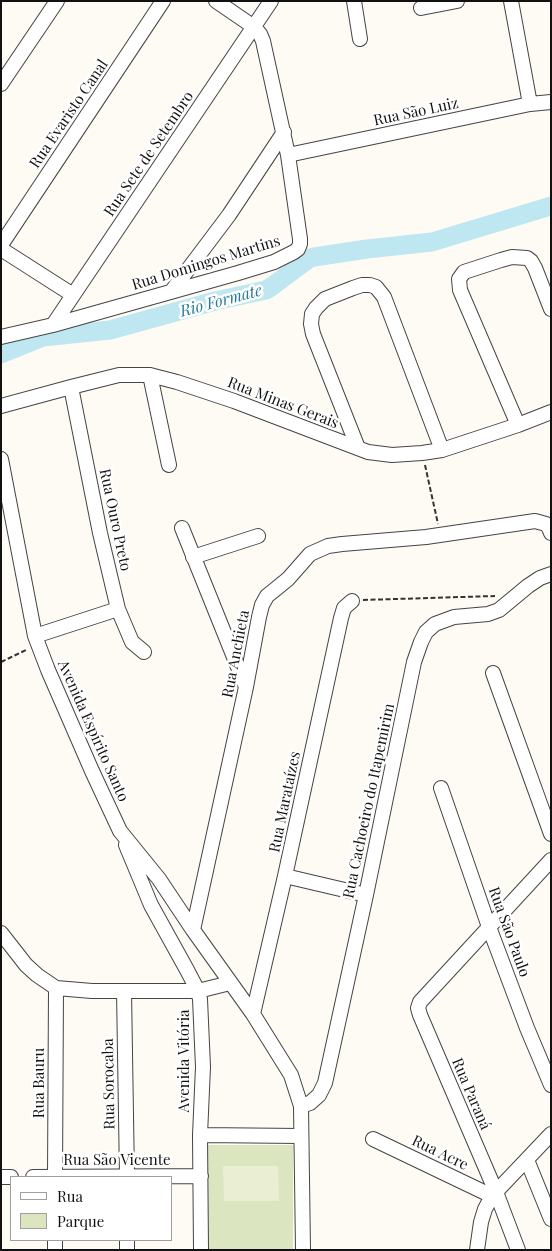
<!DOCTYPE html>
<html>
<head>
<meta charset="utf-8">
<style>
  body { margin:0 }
  #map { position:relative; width:552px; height:1251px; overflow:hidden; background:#fefbf5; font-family:"Playfair Display",serif }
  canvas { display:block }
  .frame { position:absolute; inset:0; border:2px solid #111; pointer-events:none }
  .legend { position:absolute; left:10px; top:1176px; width:162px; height:65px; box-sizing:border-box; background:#fff; border:1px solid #a0a0a0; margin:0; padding:6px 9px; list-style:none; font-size:15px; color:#111 }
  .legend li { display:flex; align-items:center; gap:10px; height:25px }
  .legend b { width:25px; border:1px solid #a0a0a0 }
</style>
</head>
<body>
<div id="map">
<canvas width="552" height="1251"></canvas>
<div class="frame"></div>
<ul class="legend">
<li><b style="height:6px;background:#fff"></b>Rua</li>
<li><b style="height:14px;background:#dbe6c1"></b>Parque</li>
</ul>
</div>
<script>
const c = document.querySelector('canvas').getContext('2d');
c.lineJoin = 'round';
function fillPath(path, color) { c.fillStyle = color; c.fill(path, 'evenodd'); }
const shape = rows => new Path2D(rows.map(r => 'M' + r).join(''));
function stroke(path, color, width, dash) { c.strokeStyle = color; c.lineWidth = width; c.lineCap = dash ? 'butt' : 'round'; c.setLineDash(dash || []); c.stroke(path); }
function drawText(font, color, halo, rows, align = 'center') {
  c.font = font + ' "Playfair Display",serif'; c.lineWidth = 5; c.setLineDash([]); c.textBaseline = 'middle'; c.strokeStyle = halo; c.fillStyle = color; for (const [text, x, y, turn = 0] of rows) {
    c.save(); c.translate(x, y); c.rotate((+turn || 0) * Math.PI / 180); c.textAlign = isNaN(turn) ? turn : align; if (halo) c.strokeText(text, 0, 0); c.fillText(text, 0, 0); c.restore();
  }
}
fillPath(shape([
  [208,1145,293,1145,293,1250,208,1250]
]), '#dbe6c1');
fillPath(shape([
  [223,1166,278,1166,279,1201,224,1201]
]), '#eaeed2');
stroke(shape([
  [1,354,43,337,110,330,215,301,266,290,271,287,310,258,314,257,367,249,432,242,551,206]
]), '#bee7f1', 19);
const minor = shape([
  [354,1,360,39],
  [511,1,530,104],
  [421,8,457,1],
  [1,84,57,1],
  [288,155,530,104,551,102],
  [1,245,163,1],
  [1,249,73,295],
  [171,292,229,215,284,132],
  [53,325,271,1],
  [1,337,53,325,238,273,274,262,294,252,298,249,300,244,300,239,288,155,263,41,260,34,254,27,216,1],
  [150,375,169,465],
  [71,387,100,533,118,609,132,642,144,652],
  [1,406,71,387,119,375,150,375,177,382,234,401,368,452,392,455,422,453,442,450,518,425,551,412],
  [518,425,460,290,459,279,464,272,501,260,512,257,527,258,531,261,535,268,551,309],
  [358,448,313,334,311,324,312,314,316,308,325,299,353,288,362,285,370,285,376,287,384,297,442,450],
  [1,459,35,636,48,670,92,771,120,831,159,879,193,930,253,1014,291,1075,301,1106,303,1250],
  [182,528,246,687],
  [193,557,258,536],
  [35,636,118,609],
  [493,673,551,834],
  [441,788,489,927,527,1028,551,1085],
  [126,845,151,905,187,970,198,991,200,999,203,1067,200,1135,201,1250],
  [285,876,366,895],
  [193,930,246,687,259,617,262,605,267,596,288,579,310,554,328,546,342,544,426,537,535,521,546,524,549,528,551,533],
  [1,933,26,965,37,975,56,988,92,991,198,991,230,983],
  [124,991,127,1177],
  [253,1014,285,876,341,618,344,608,352,601],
  [301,1106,310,1103,319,1095,325,1083,366,895,414,662,421,642,426,632,435,624,454,617,488,614,499,610,528,586,540,578,551,574],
  [200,1135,301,1136],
  [373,1139,492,1196],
  [527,1160,551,1219],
  [1,1177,11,1177],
  [33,1177,201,1176],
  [55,1177,56,988],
  [127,1240,127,1250],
  [55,1250,55,1240],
  [477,1250,481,1222,485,1209,492,1196,551,1134],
  [518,1250,496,1192,420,1015,418,1008,420,1002,551,860]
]);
stroke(minor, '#444', 16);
stroke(shape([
  [425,465,438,524],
  [363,600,495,596],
  [1,662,26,650]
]), '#333', 2, [5, 2.5]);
stroke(minor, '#fff', 14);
drawText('15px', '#111', '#fff', [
  ["Rua São Luiz",416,112,-12],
  ["Rua Evaristo Canal",69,114,-56],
  ["Rua Sete de Setembro",149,154,-56],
  ["Rua Domingos Martins",206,263,-17],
  ["Rua Minas Gerais",283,403,21],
  ["Rua Ouro Preto",115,520,78],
  ["Rua Anchieta",236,654,-79],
  ["Avenida Espírito Santo",93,731,66],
  ["Rua Cachoeiro do Itapemirim",369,801,-78],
  ["Rua Marataízes",285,802,-78],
  ["Rua São Paulo",509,932,70],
  ["Avenida Vitória",184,1061,-90],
  ["Rua Bauru",39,1083,-90],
  ["Rua Sorocaba",109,1084,-91],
  ["Rua Paraná",471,1094,67],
  ["Rua Acre",440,1153,26],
  ["Rua São Vicente",117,1160]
]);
drawText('italic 16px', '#257b98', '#fff', [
  ["Rio Formate",221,301,-15]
]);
</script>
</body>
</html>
